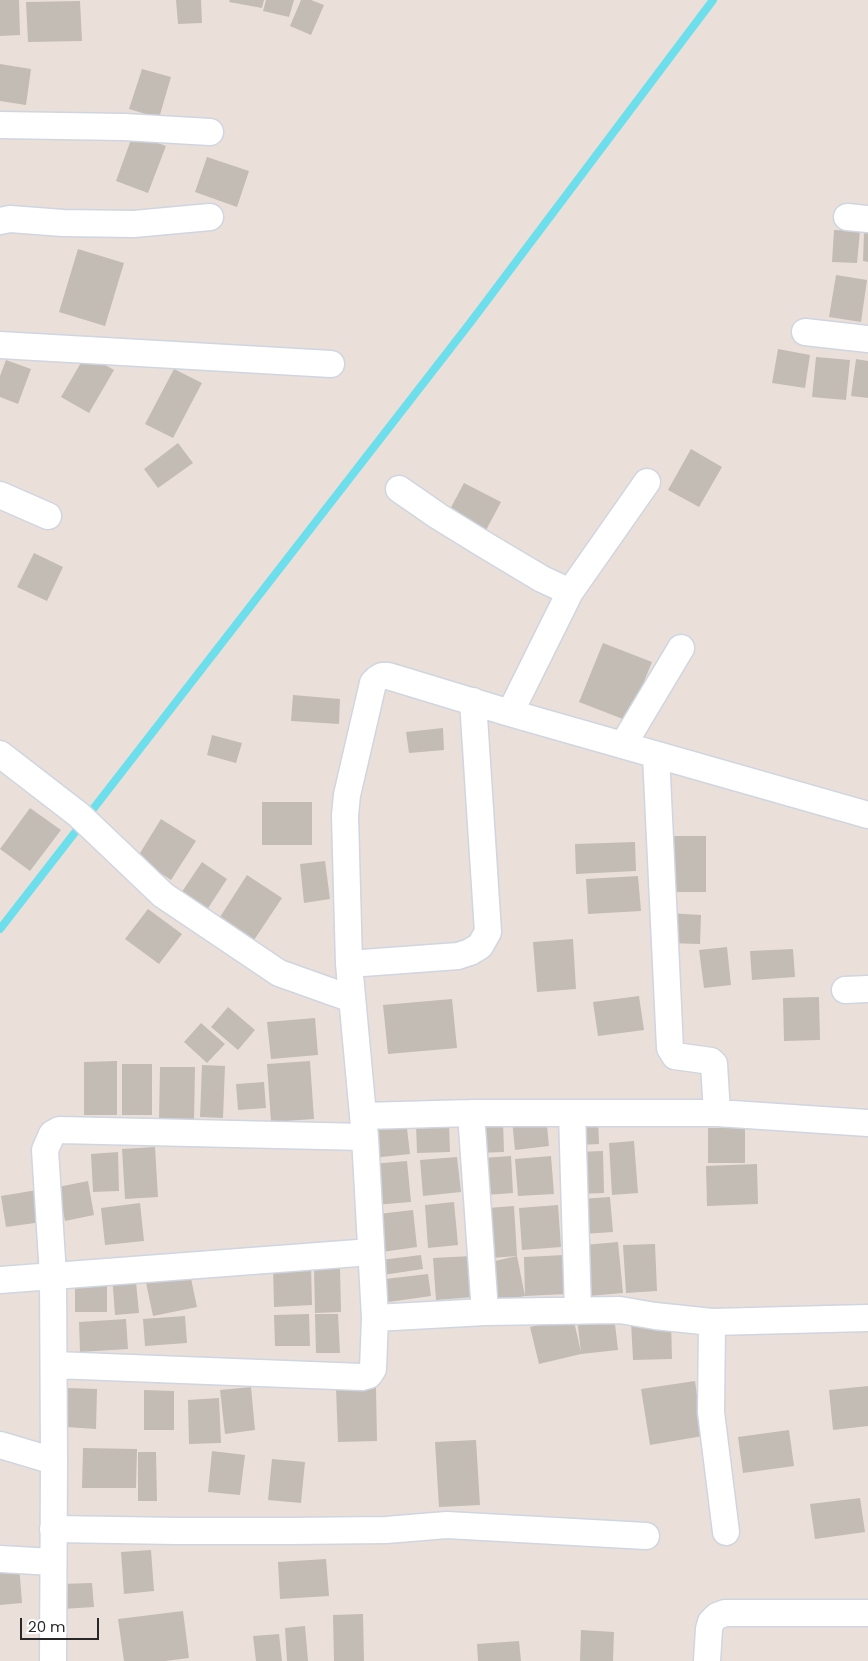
<!DOCTYPE html>
<html>
<head>
<meta charset="utf-8">
<style>
  body { margin:0 }
  #map { position:relative; width:868px; height:1661px; overflow:hidden; background:#eae0d9; font-family:Poppins,sans-serif }
  canvas { display:block }
  .scale { position:absolute; left:20px; top:1618px; width:79px; height:22px; box-sizing:border-box; border:2px solid #282828; border-top:0; padding-left:6px; font-size:15px; line-height:18px; white-space:nowrap; color:#282828; -webkit-text-stroke:4px #fff; paint-order:stroke }
</style>
</head>
<body>
<div id="map">
<canvas width="868" height="1661"></canvas>
<div class="scale">20 m</div>
</div>
<script>
const c = document.querySelector('canvas').getContext('2d');
c.lineJoin = 'round';
const shape = rows => new Path2D(rows.map(r => 'M' + r).join(''));
function stroke(path, color, width, dash) { c.strokeStyle = color; c.lineWidth = width; c.lineCap = dash ? 'butt' : 'round'; c.setLineDash(dash || []); c.stroke(path); }
function fillPath(path, color) { c.fillStyle = color; c.fill(path, 'evenodd'); }
stroke(shape([
  [0,929,470,323,713,0]
]), '#6ddeec', 8);
fillPath(shape([
  [0,0,19,0,20,35,0,36],
  [176,0,201,0,202,23,178,24],
  [230,0,264,0,262,8,229,2],
  [266,0,294,0,289,17,263,11],
  [301,0,311,0,324,5,311,35,290,26],
  [80,1,82,41,28,42,26,2],
  [0,64,31,69,26,105,0,101],
  [142,69,171,77,159,118,129,109],
  [133,134,166,146,148,193,116,181],
  [207,157,249,171,237,207,195,192],
  [834,230,860,231,857,263,832,262],
  [864,232,868,232,868,262,863,261],
  [78,249,124,263,105,326,59,312],
  [836,275,867,280,861,322,829,317],
  [778,349,810,355,805,388,772,383],
  [86,354,114,370,89,413,61,397],
  [816,357,850,360,846,400,812,397],
  [856,359,868,361,868,398,851,396],
  [6,360,31,369,18,404,0,397,0,376],
  [174,369,202,383,173,438,145,424],
  [178,443,193,463,158,488,144,469],
  [691,449,722,467,699,507,668,490],
  [464,483,501,502,485,532,448,513],
  [34,553,63,567,47,601,17,587],
  [603,643,652,662,628,721,579,702],
  [293,695,340,699,339,724,291,721],
  [443,728,444,750,409,753,406,732],
  [212,735,242,743,236,763,207,755],
  [262,802,312,802,312,845,262,845],
  [30,808,61,830,30,871,0,849],
  [161,819,196,841,171,880,137,858],
  [666,836,706,836,706,892,666,892],
  [635,842,636,871,576,874,575,844],
  [325,861,330,899,304,903,300,864],
  [202,862,227,879,203,916,177,899],
  [247,875,282,898,254,940,220,917],
  [638,876,641,911,588,914,586,879],
  [148,909,182,934,159,964,125,939],
  [668,913,701,915,700,944,667,943],
  [573,939,576,989,537,992,533,942],
  [727,947,731,985,704,988,699,950],
  [793,949,795,977,752,980,750,951],
  [639,996,644,1030,598,1036,593,1002],
  [819,997,820,1040,784,1041,783,998],
  [452,999,457,1048,388,1054,383,1005],
  [228,1007,255,1030,238,1050,211,1027],
  [315,1018,318,1055,271,1059,267,1022],
  [201,1023,225,1044,207,1063,184,1042],
  [117,1061,117,1115,84,1115,84,1062],
  [310,1061,314,1119,271,1122,267,1064],
  [122,1064,152,1064,152,1115,122,1115],
  [202,1065,225,1066,223,1118,200,1117],
  [160,1067,195,1067,194,1121,159,1121],
  [264,1082,266,1108,238,1110,236,1084],
  [546,1116,549,1146,515,1150,512,1120],
  [578,1118,598,1118,599,1144,579,1145],
  [406,1120,410,1154,372,1158,368,1124],
  [503,1121,504,1152,478,1153,477,1122],
  [449,1123,450,1152,417,1153,416,1124],
  [708,1128,745,1128,745,1163,708,1163],
  [634,1141,638,1193,612,1195,609,1143],
  [155,1147,158,1197,125,1199,122,1149],
  [603,1151,604,1193,577,1194,576,1152],
  [118,1152,119,1191,93,1192,91,1154],
  [511,1156,513,1193,485,1195,483,1158],
  [551,1156,554,1194,518,1196,515,1159],
  [457,1157,461,1192,423,1196,420,1160],
  [407,1161,411,1202,374,1205,371,1164],
  [757,1164,758,1204,707,1206,706,1166],
  [88,1181,94,1215,65,1221,58,1187],
  [37,1190,42,1222,6,1227,1,1196],
  [610,1197,613,1232,583,1234,580,1199],
  [454,1202,458,1245,428,1248,425,1205],
  [140,1203,144,1241,105,1245,101,1208],
  [558,1205,561,1247,522,1250,519,1208],
  [514,1206,517,1256,525,1296,494,1302,486,1263,517,1256,491,1258,488,1208],
  [413,1210,417,1247,382,1252,378,1214],
  [618,1242,623,1293,589,1296,584,1245],
  [655,1244,657,1291,626,1293,623,1245],
  [421,1255,423,1269,383,1275,381,1260],
  [564,1255,566,1294,525,1296,524,1257],
  [471,1256,474,1297,436,1300,433,1258],
  [311,1265,312,1305,274,1307,273,1266],
  [314,1268,340,1268,341,1312,315,1313],
  [189,1269,197,1307,153,1316,145,1278],
  [135,1272,139,1313,115,1315,112,1274],
  [428,1274,431,1296,388,1302,385,1279],
  [75,1276,107,1276,107,1312,75,1312],
  [309,1314,310,1346,275,1346,274,1315],
  [315,1314,338,1314,340,1353,316,1353],
  [614,1315,618,1350,581,1354,539,1364,530,1327,573,1317,581,1352,577,1319],
  [185,1316,187,1343,145,1346,143,1319],
  [126,1319,128,1349,80,1352,79,1322],
  [671,1321,672,1359,633,1360,631,1322],
  [695,1381,703,1436,650,1445,641,1389],
  [868,1386,868,1426,833,1430,829,1390],
  [251,1387,255,1430,225,1434,220,1390],
  [376,1387,377,1441,338,1442,336,1388],
  [67,1388,97,1389,96,1429,66,1427],
  [144,1390,174,1391,174,1430,144,1430],
  [219,1398,221,1443,189,1444,188,1400],
  [789,1430,794,1466,743,1473,738,1437],
  [476,1440,480,1505,439,1507,435,1442],
  [83,1448,137,1449,136,1488,82,1488],
  [212,1451,245,1455,240,1495,208,1492],
  [138,1452,156,1452,157,1501,138,1501],
  [272,1459,305,1462,301,1503,268,1500],
  [860,1498,865,1532,815,1539,810,1504],
  [151,1550,154,1591,124,1594,121,1552],
  [326,1559,329,1596,280,1599,278,1562],
  [19,1564,22,1603,0,1605,0,1565],
  [92,1583,94,1607,62,1609,60,1584],
  [183,1611,189,1658,165,1661,124,1661,118,1619],
  [363,1614,364,1661,334,1661,333,1615],
  [305,1626,308,1661,287,1661,285,1628],
  [581,1630,614,1632,613,1661,580,1661],
  [279,1634,282,1661,256,1661,253,1636],
  [519,1641,521,1661,478,1661,477,1644]
]), '#c2bcb5');
const minor = shape([
  [0,125,124,127,210,132],
  [847,217,868,219],
  [0,221,10,219,63,223,134,224,210,217],
  [805,332,868,339],
  [0,345,331,364],
  [399,489,438,516,485,545,542,579,570,592],
  [0,495,48,516],
  [510,713,570,592,647,482],
  [623,745,681,648],
  [0,754,79,815,163,895,279,973,352,999],
  [656,755,670,1048,675,1056,711,1061,714,1064,717,1113],
  [349,964,458,956,470,952,480,946,488,932,473,701],
  [845,990,868,989],
  [471,1113,485,1312],
  [572,1113,578,1311],
  [363,1116,471,1113,717,1113,868,1123],
  [0,1280,371,1252],
  [375,1318,485,1312,620,1310,655,1316,712,1322,868,1318],
  [712,1322,711,1412,726,1532],
  [54,1365,362,1377,369,1375,373,1369,375,1318,365,1137,349,964,345,815,347,795,373,683,377,679,382,676,388,676,510,713,868,815],
  [0,1445,54,1461],
  [53,1529,177,1531,291,1531,386,1530,447,1525,646,1536],
  [0,1559,53,1562],
  [53,1661,54,1461,53,1275,45,1150,52,1134,59,1130,365,1137],
  [707,1661,709,1629,711,1622,717,1616,725,1613,868,1613]
]);
stroke(minor, '#cfd5e1', 29);
stroke(minor, '#fff', 26);
</script>
</body>
</html>
